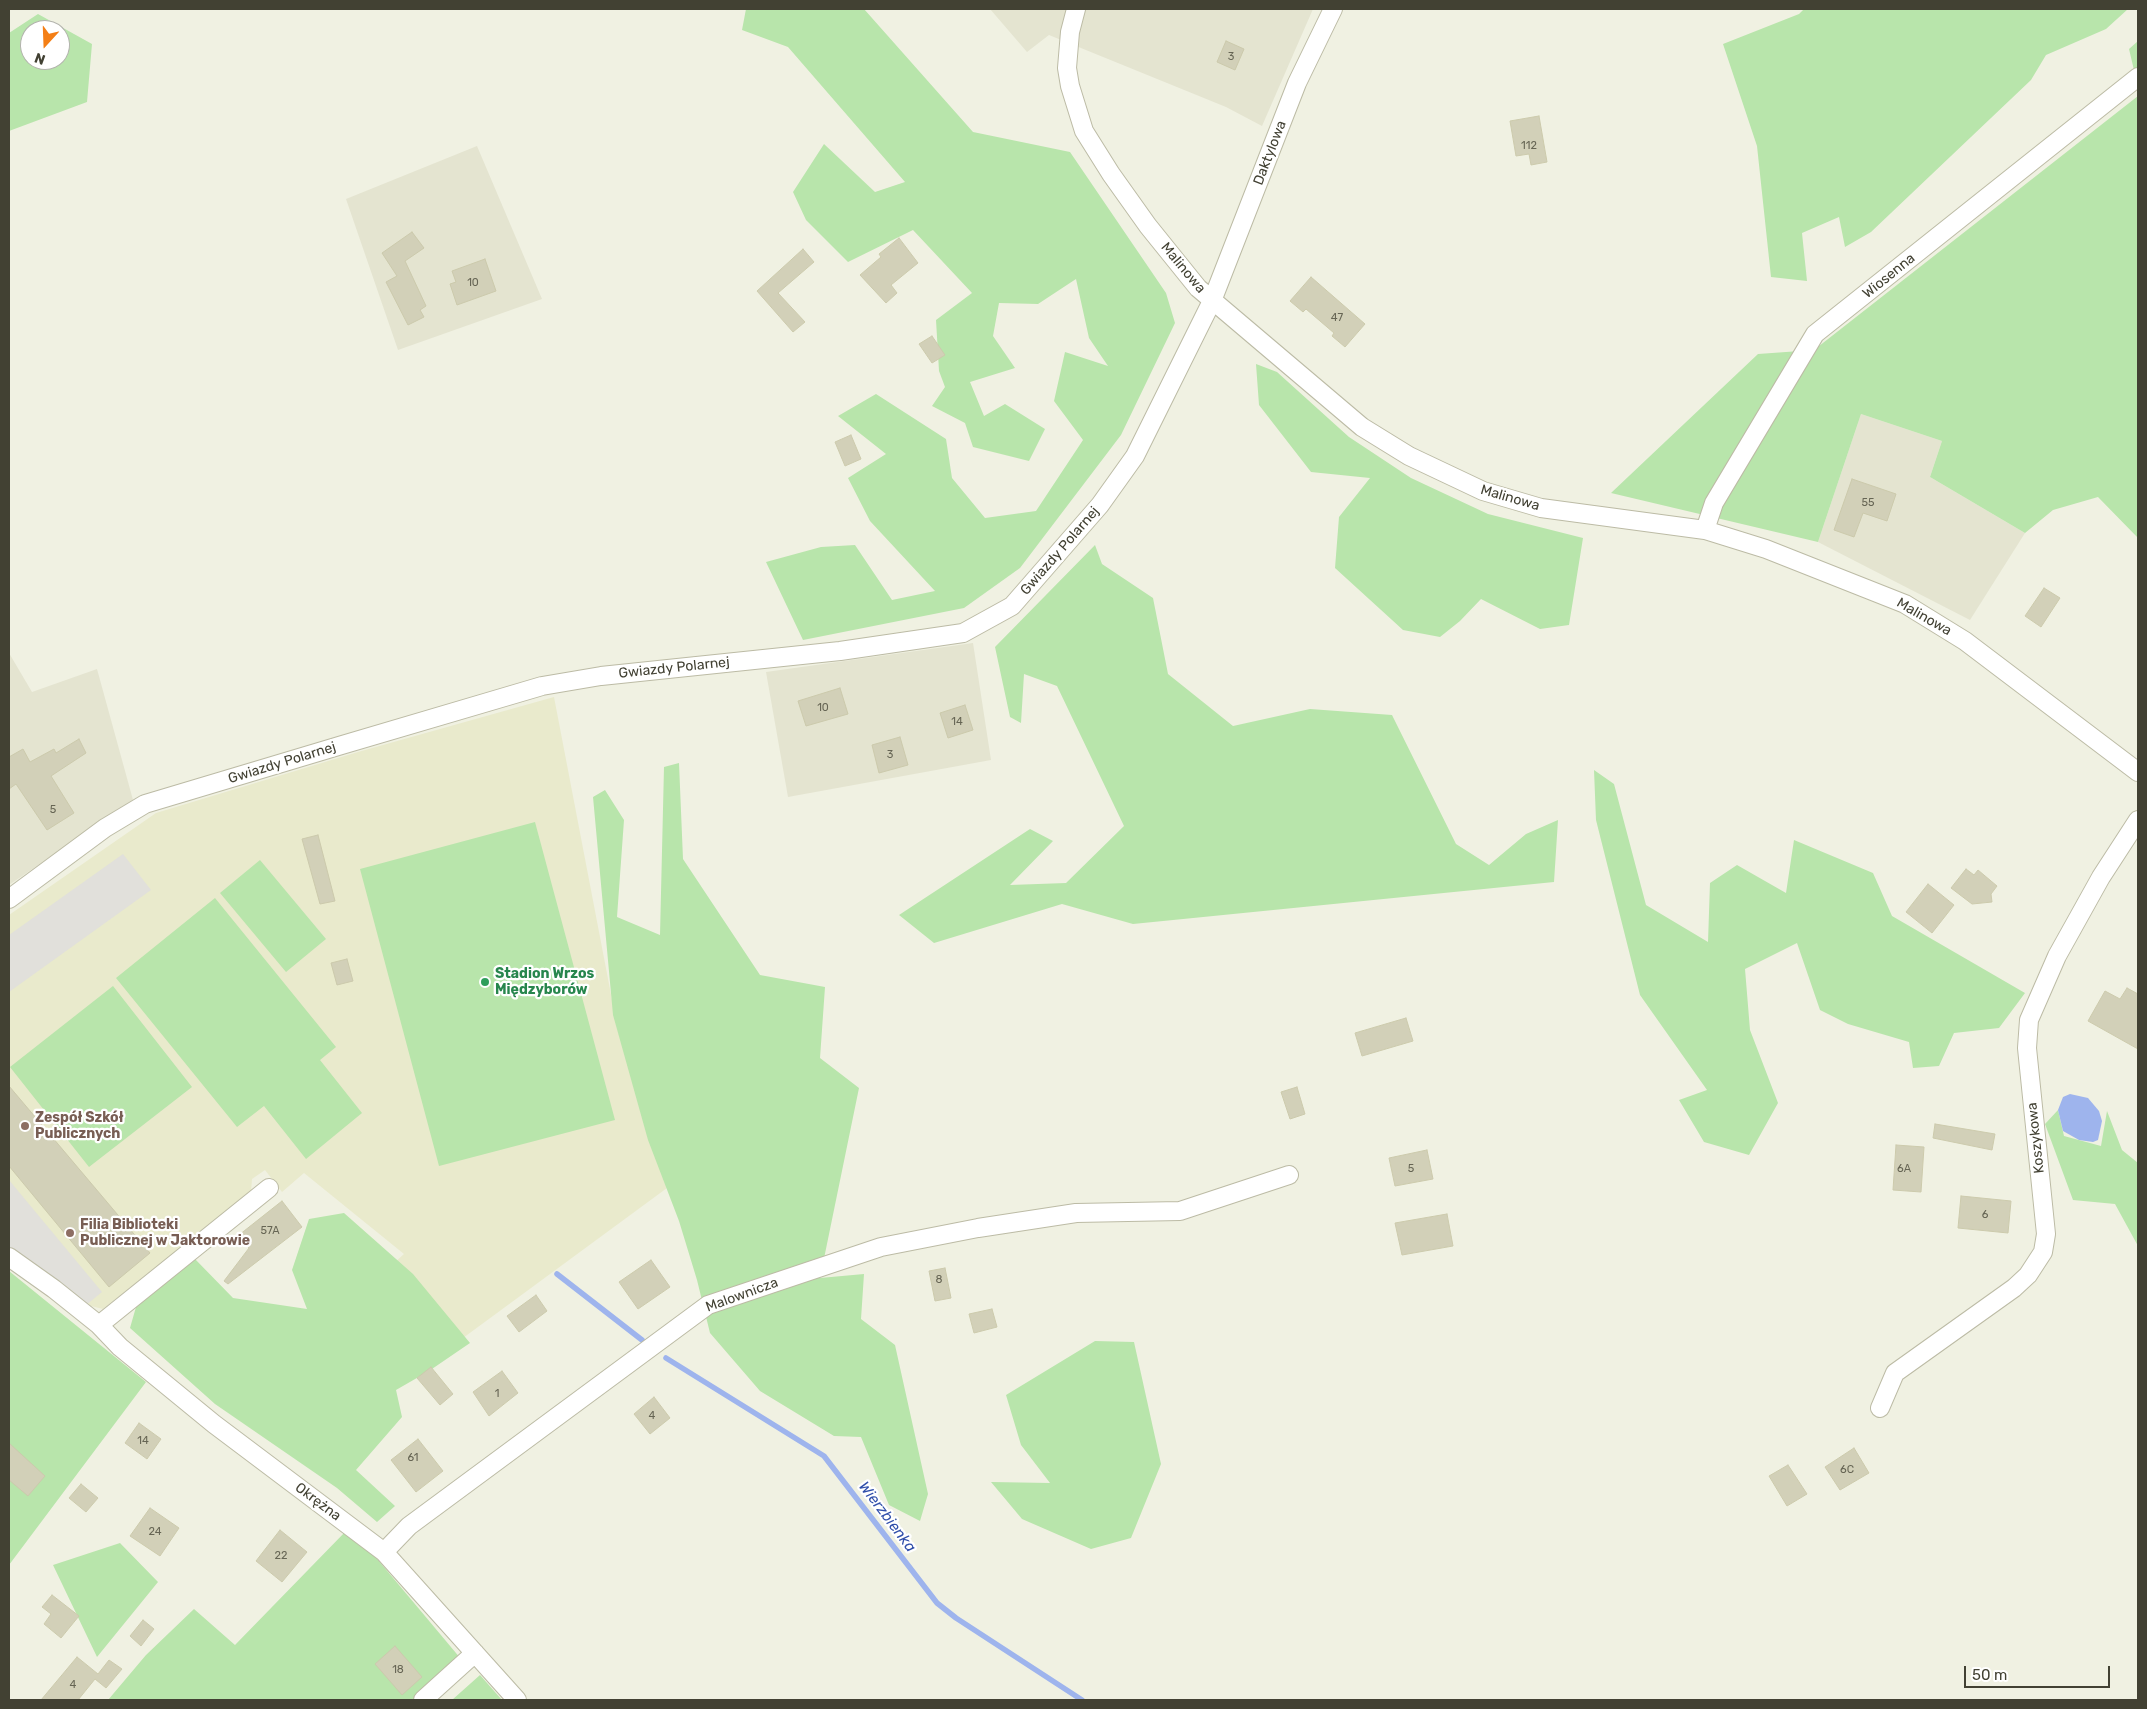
<!DOCTYPE html>
<html>
<head>
<meta charset="utf-8">
<style>
  body { margin:0 }
  #map { position:relative; width:2147px; height:1709px; overflow:hidden; background:#f0f1e2; font-family:Rubik,sans-serif }
  canvas { display:block }
  .frame { position:absolute; inset:0; border:10px solid #424133; pointer-events:none }
  .north { position:absolute; left:20px; top:20px; width:50px; height:50px; box-sizing:border-box; background:#fff; border:1px solid #b3b3ad; border-radius:50%; rotate:200deg; font-size:14px; font-weight:700; line-height:20px; text-align:center; color:#424133 }
  .north::after { content:''; display:block; margin:auto; width:18px; height:22px; background:#f47f16; clip-path:polygon(50% 0,100% 100%,50% 72%,0 100%) }
  .scale { position:absolute; left:1964px; top:1666px; width:146px; height:22px; box-sizing:border-box; border:2px solid #424133; border-top:0; padding-left:6px; font-size:15px; line-height:18px; white-space:nowrap; color:#424133; -webkit-text-stroke:4px #fff; paint-order:stroke }
</style>
</head>
<body>
<div id="map">
<canvas width="2147" height="1709"></canvas>
<div class="frame"></div>
<div class="north">N</div>
<div class="scale">50 m</div>
</div>
<script>
const c = document.querySelector('canvas').getContext('2d');
c.lineJoin = 'round';
function fillPath(path, color) { c.fillStyle = color; c.fill(path, 'evenodd'); }
const shape = rows => new Path2D(rows.map(r => 'M' + r).join(''));
function stroke(path, color, width, dash) { c.strokeStyle = color; c.lineWidth = width; c.lineCap = dash ? 'butt' : 'round'; c.setLineDash(dash || []); c.stroke(path); }
function drawText(font, color, halo, rows, align = 'center') {
  c.font = font + ' Rubik,sans-serif'; c.lineWidth = 4.5; c.setLineDash([]); c.textBaseline = 'middle'; c.strokeStyle = halo; c.fillStyle = color; for (const [text, x, y, turn = 0] of rows) {
    c.save(); c.translate(x, y); c.rotate((+turn || 0) * Math.PI / 180); c.textAlign = isNaN(turn) ? turn : align; if (halo) c.strokeText(text, 0, 0); c.fillText(text, 0, 0); c.restore();
  }
}
fillPath(shape([
  [990,9,1313,9,1262,126,1226,107,1049,35,1027,52],
  [477,146,542,299,398,350,346,199],
  [1861,414,1942,441,1930,477,2025,533,1970,620,1818,542],
  [973,643,991,760,788,797,766,672],
  [9,653,32,692,97,669,133,800,9,885]
]), '#e4e4d0');
fillPath(shape([
  [554,697,618,1031,667,1188,463,1338,383,1273,404,1254,304,1173,282,1192,265,1170,252,1179,251,1192,103,1309,91,1306,9,1242,9,915,156,813,358,752]
]), '#e9eacc');
fillPath(shape([
  [746,9,864,9,973,132,1070,152,1166,293,1175,323,1121,435,1020,568,964,608,803,640,766,562,821,547,855,545,892,600,935,591,870,521,848,478,886,454,838,416,876,394,946,439,952,478,985,518,1036,511,1083,440,1054,401,1065,352,1108,366,1089,338,1076,279,1038,304,999,303,993,336,1015,368,970,382,984,416,1005,404,1045,429,1029,461,973,447,965,423,932,406,945,387,939,371,936,320,972,293,913,230,848,262,806,220,793,192,824,144,875,192,905,182,788,47,742,30],
  [1804,9,2128,9,2106,29,2046,55,2031,80,1871,232,1845,247,1839,217,1802,233,1807,281,1771,277,1757,146,1723,44,1799,14],
  [38,14,92,44,87,102,9,131,9,33],
  [30,30,60,30,60,60,30,60],
  [2138,41,2138,87,2129,49],
  [2138,96,2138,538,2098,497,2053,510,2025,533,1930,477,1942,441,1861,414,1818,542,1611,493,1758,354,1814,350],
  [1256,364,1277,372,1349,437,1411,478,1488,514,1583,538,1569,625,1540,629,1481,599,1460,621,1440,637,1403,630,1335,568,1339,517,1370,478,1311,472,1259,405],
  [1095,545,1102,564,1153,598,1168,674,1233,726,1310,709,1392,715,1456,844,1489,865,1526,834,1558,820,1554,882,1133,924,1062,904,934,943,899,915,1030,829,1053,841,1010,885,1066,883,1124,826,1057,686,1024,674,1021,723,1010,717,995,647],
  [679,763,683,859,760,975,825,987,820,1058,859,1088,820,1278,864,1274,861,1319,895,1345,928,1494,920,1521,889,1505,861,1437,834,1436,760,1391,710,1333,697,1280,679,1221,648,1140,613,1015,593,797,605,790,624,820,617,917,660,935,664,767],
  [1594,770,1614,784,1646,905,1708,942,1710,883,1737,865,1786,893,1794,840,1873,873,1892,916,2025,993,1999,1028,1954,1033,1939,1066,1913,1068,1909,1042,1848,1024,1820,1010,1797,943,1745,969,1750,1030,1778,1103,1749,1155,1704,1142,1679,1100,1707,1090,1640,995,1596,820],
  [535,822,615,1120,439,1166,360,869],
  [260,860,326,939,286,972,220,893],
  [215,898,336,1047,320,1060,362,1113,306,1159,264,1106,237,1127,116,978],
  [113,986,192,1087,89,1167,10,1067],
  [2058,1110,2064,1136,2101,1146,2107,1111,2122,1150,2138,1163,2138,1246,2115,1204,2073,1200,2045,1124],
  [344,1213,413,1274,470,1343,429,1371,396,1390,402,1417,356,1470,395,1506,377,1522,337,1488,215,1404,130,1328,136,1307,195,1259,233,1298,307,1309,292,1270,309,1219],
  [9,1271,146,1382,9,1565],
  [1095,1341,1134,1342,1161,1464,1131,1538,1091,1549,1022,1519,991,1482,1050,1483,1021,1445,1006,1395],
  [345,1532,373,1554,461,1659,415,1700,108,1700,146,1655,194,1609,235,1645],
  [120,1543,158,1582,97,1657,53,1565],
  [480,1675,502,1700,452,1700]
]), '#b8e5ab');
fillPath(shape([
  [123,854,151,890,9,992,9,935],
  [9,1180,102,1292,80,1310,9,1257]
]), '#e1e0db');
fillPath(shape([
  [2070,1094,2088,1098,2099,1111,2102,1121,2098,1140,2093,1142,2079,1140,2063,1131,2058,1110,2063,1097]
]), '#9eb4ed');
stroke(shape([
  [557,1274,642,1340],
  [666,1358,824,1456,937,1603,956,1618,1082,1700]
]), '#9eb4ed', 5.5);
const building = shape([
  [1226,41,1244,49,1235,70,1217,62,1226,41],
  [1539,116,1547,162,1531,165,1529,154,1516,156,1510,121,1539,116],
  [412,232,424,248,405,261,426,306,420,310,424,317,408,325,386,282,397,276,382,253,412,232],
  [899,238,918,263,891,285,897,293,886,303,860,275,881,257,879,254,899,238],
  [803,249,814,262,778,293,805,322,793,332,757,291,803,249],
  [485,259,496,291,457,305,450,284,456,282,452,271,485,259],
  [1311,277,1365,324,1345,347,1332,336,1334,333,1306,309,1303,312,1290,301,1311,277],
  [932,336,945,355,932,363,919,344,932,336],
  [851,435,861,459,845,466,835,442,851,435],
  [1852,479,1896,494,1887,521,1863,513,1854,537,1834,530,1852,479],
  [2044,588,2060,598,2041,627,2025,616,2044,588],
  [840,688,848,714,806,726,798,701,840,688],
  [965,705,973,730,948,738,940,713,965,705],
  [900,737,908,765,879,773,872,745,900,737],
  [79,739,86,753,51,776,74,813,47,830,16,784,9,789,9,757,23,749,30,762,54,749,56,753,79,739],
  [318,835,335,901,320,904,302,839,318,835],
  [1966,869,1974,875,1978,870,1997,886,1991,894,1992,902,1972,904,1951,888,1966,869],
  [1928,884,1954,905,1932,933,1906,912,1928,884],
  [347,959,353,981,337,985,331,963,347,959],
  [2127,988,2138,994,2138,1049,2088,1021,2105,991,2120,999,2127,988],
  [1406,1018,1413,1041,1362,1056,1355,1033,1406,1018],
  [9,1086,150,1253,109,1287,9,1166,9,1086],
  [1297,1087,1305,1114,1290,1119,1281,1092,1297,1087],
  [1935,1124,1995,1134,1992,1150,1933,1138,1935,1124],
  [1896,1145,1924,1147,1921,1192,1893,1190,1896,1145],
  [1427,1150,1433,1179,1395,1186,1389,1158,1427,1150],
  [1961,1196,2011,1201,2008,1233,1958,1228,1961,1196],
  [282,1201,302,1227,228,1284,224,1281,249,1248,239,1235,282,1201],
  [1447,1214,1453,1246,1402,1255,1395,1223,1447,1214],
  [651,1260,670,1287,638,1309,619,1282,651,1260],
  [945,1268,951,1298,935,1301,929,1271,945,1268],
  [536,1295,547,1311,519,1332,507,1316,536,1295],
  [992,1309,997,1327,974,1333,969,1314,992,1309],
  [431,1367,453,1394,440,1405,417,1378,431,1367],
  [502,1371,518,1393,489,1416,473,1392,502,1371],
  [654,1397,670,1418,650,1434,634,1414,654,1397],
  [139,1423,161,1439,147,1459,125,1443,139,1423],
  [418,1439,443,1471,416,1492,391,1460,418,1439],
  [9,1443,45,1476,28,1496,9,1480,9,1443],
  [1854,1448,1869,1473,1840,1490,1825,1467,1854,1448],
  [1788,1465,1807,1494,1787,1506,1769,1476,1788,1465],
  [81,1484,98,1498,86,1512,69,1498,81,1484],
  [150,1508,179,1528,160,1556,130,1536,150,1508],
  [280,1530,307,1552,282,1582,256,1561,280,1530],
  [52,1595,79,1616,61,1638,44,1624,51,1614,42,1607,52,1595],
  [143,1620,154,1629,141,1646,130,1636,143,1620],
  [395,1646,422,1677,402,1695,375,1664,395,1646],
  [77,1657,98,1674,109,1660,122,1669,106,1688,95,1679,78,1700,41,1700,77,1657]
]);
fillPath(building, '#d2d0b8');
stroke(building, '#cccaac', 1);
const minor = shape([
  [1076,9,1070,32,1067,68,1070,86,1084,131,1111,174,1148,226,1198,288,1362,427,1409,456,1483,491,1541,508,1705,530,1766,549,1905,604,1965,641,2138,772],
  [1705,530,1714,503,1815,334,2138,77],
  [9,899,105,828,145,804,342,745,542,686,601,676,840,651,963,633,1012,606,1100,505,1135,456,1212,301,1297,83,1333,9],
  [9,1257,54,1289,99,1325,120,1347,214,1424,384,1552,517,1700],
  [99,1325,269,1188],
  [1880,1408,1895,1373,2014,1288,2028,1275,2043,1252,2046,1234,2027,1048,2029,1020,2057,956,2101,877,2138,820],
  [384,1552,409,1526,708,1305,881,1247,978,1228,1076,1213,1180,1211,1289,1175],
  [423,1700,475,1653]
]);
stroke(minor, '#bcbba5', 20);
stroke(minor, '#fff', 18);
for (const [x, y, r, color] of [
  [485,982,5,"#2e9e5b"],
  [25,1126,5,"#8d6e63"],
  [70,1233,5,"#8d6e63"]
]) { const dot = new Path2D(); dot.arc(x, y, r, 0, 2 * Math.PI); c.fillStyle = color; c.fill(dot); stroke(dot, '#fff', 2); }
drawText('11px', '#666554', null, [
  ["3",1231,57],
  ["112",1529,146],
  ["10",473,283],
  ["47",1337,318],
  ["55",1868,503],
  ["10",823,708],
  ["14",957,722],
  ["3",890,755],
  ["5",53,810],
  ["5",1411,1169],
  ["6A",1904,1169],
  ["6",1985,1215],
  ["57A",270,1231],
  ["8",939,1280],
  ["1",497,1394],
  ["4",652,1416],
  ["14",143,1441],
  ["61",413,1458],
  ["6C",1847,1470],
  ["24",155,1532],
  ["22",281,1556],
  ["18",398,1670],
  ["4",73,1685]
]);
drawText('14px', '#424133', '#fff', [
  ["Daktylowa",1270,153,-69],
  ["Malinowa",1183,268,50],
  ["Wiosenna",1889,276,-39],
  ["Malinowa",1510,498,16],
  ["Gwiazdy Polarnej",1060,551,-49],
  ["Malinowa",1924,617,30],
  ["Gwiazdy Polarnej",674,668,-6],
  ["Gwiazdy Polarnej",282,763,-17],
  ["Koszykowa",2036,1138,-96],
  ["Malownicza",742,1295,-20],
  ["Okrężna",318,1502,37]
]);
drawText('bold 14px', '#27864d', '#fff', [
  ["Stadion Wrzos",495,974],
  ["Międzyborów",495,990]
], 'left');
drawText('bold 14px', '#785e54', '#fff', [
  ["Zespół Szkół",35,1118],
  ["Publicznych",35,1134],
  ["Filia Biblioteki",80,1225],
  ["Publicznej w Jaktorowie",80,1241]
], 'left');
drawText('italic 15px', '#304faa', '#fff', [
  ["Wierzbienka",887,1517,53]
]);
</script>
</body>
</html>
